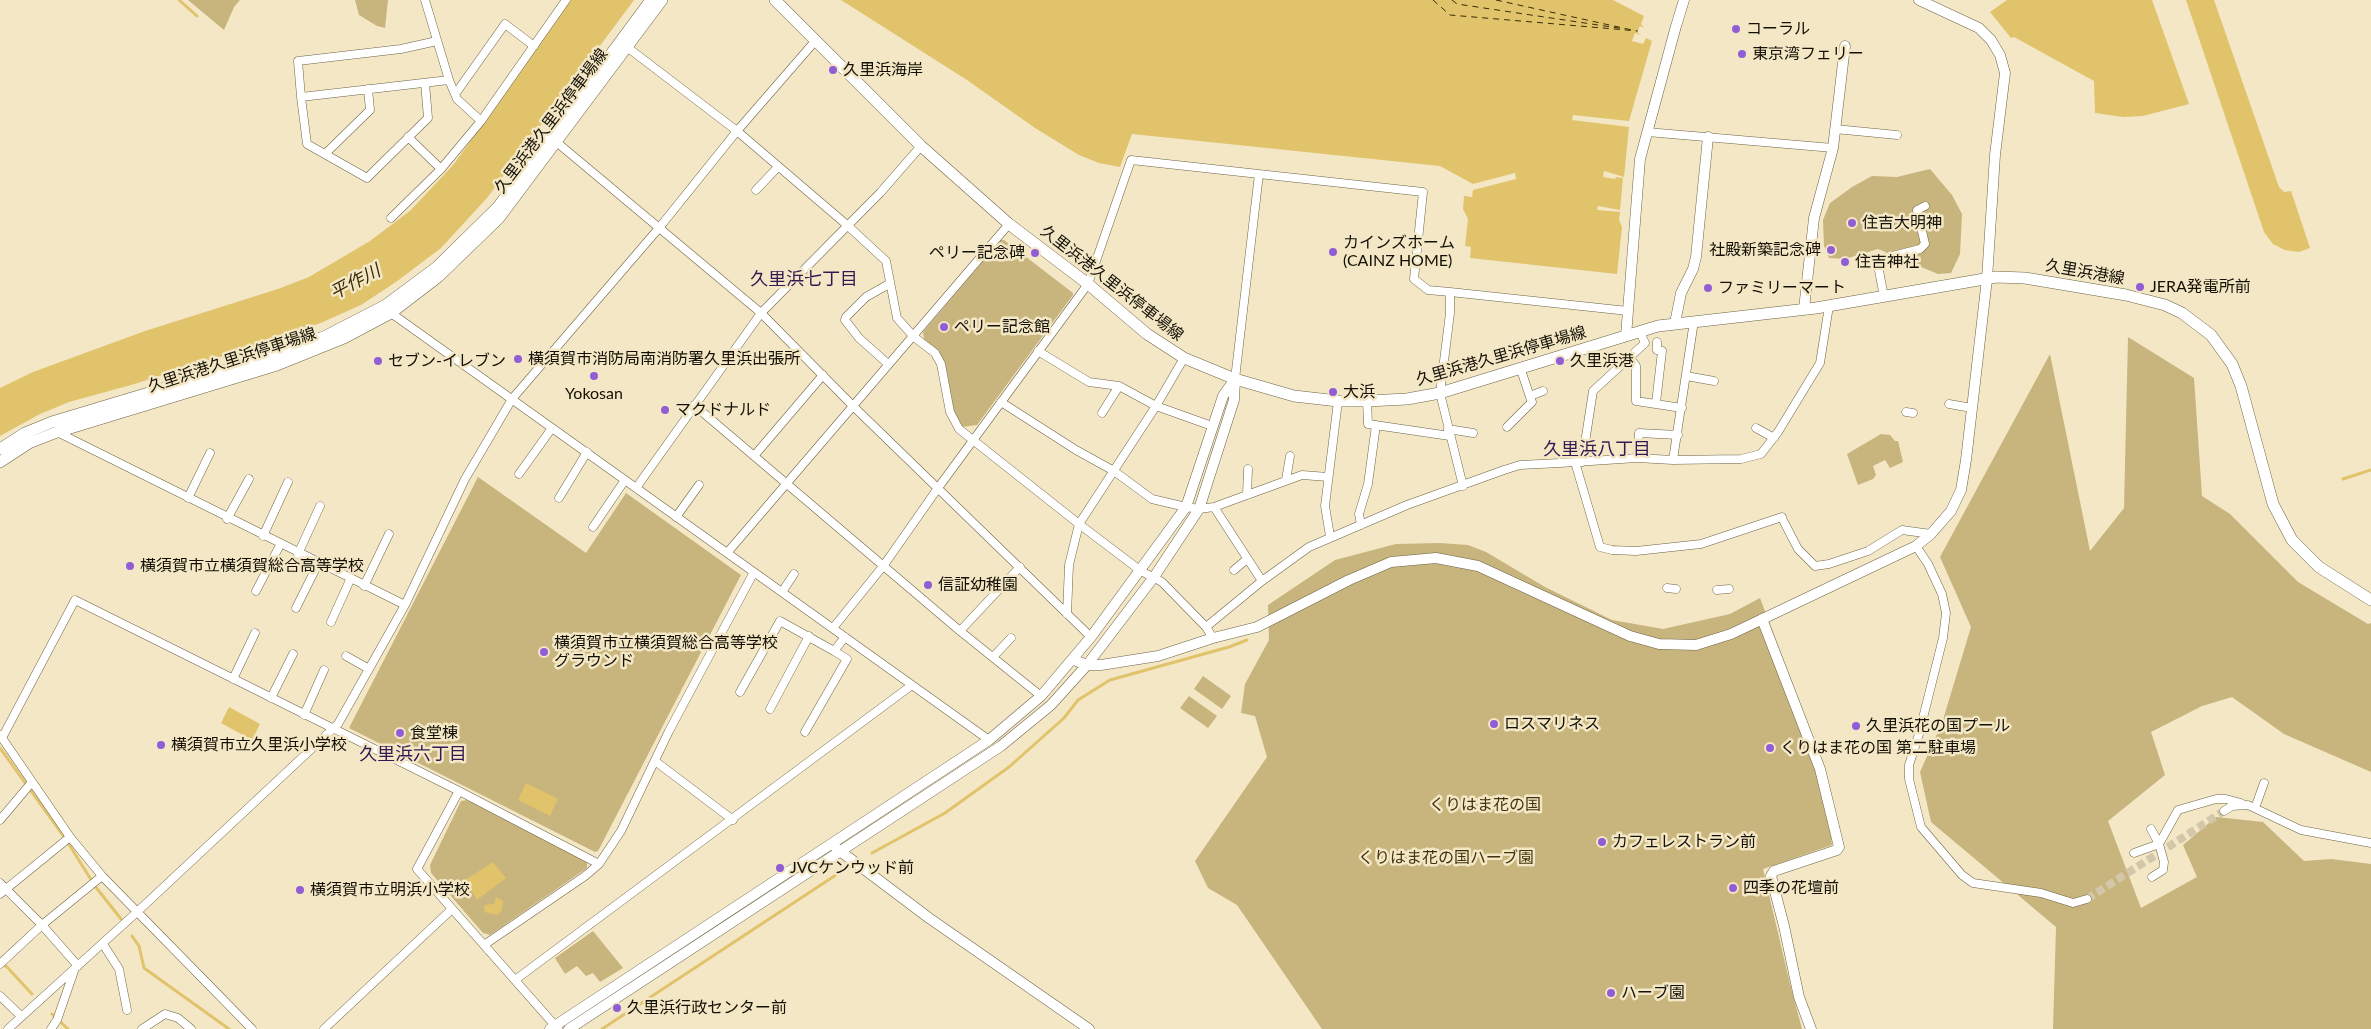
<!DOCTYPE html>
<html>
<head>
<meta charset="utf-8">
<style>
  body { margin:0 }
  canvas { display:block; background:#f3e7c6 }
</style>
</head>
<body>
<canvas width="2371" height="1029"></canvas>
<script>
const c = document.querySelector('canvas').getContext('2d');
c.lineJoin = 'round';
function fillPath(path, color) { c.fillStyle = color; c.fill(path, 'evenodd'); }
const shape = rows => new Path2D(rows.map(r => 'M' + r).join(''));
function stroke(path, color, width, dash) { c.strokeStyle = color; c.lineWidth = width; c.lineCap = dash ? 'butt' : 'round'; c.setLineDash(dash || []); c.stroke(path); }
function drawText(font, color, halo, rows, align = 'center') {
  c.font = font + ' Lato,"Noto Sans JP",sans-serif'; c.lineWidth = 5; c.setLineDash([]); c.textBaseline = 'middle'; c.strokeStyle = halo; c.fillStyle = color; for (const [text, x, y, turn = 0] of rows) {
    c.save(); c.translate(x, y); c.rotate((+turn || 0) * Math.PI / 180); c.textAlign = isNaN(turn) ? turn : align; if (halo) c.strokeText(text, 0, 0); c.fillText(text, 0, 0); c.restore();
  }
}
fillPath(shape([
  [188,0,240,0,234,7,224,30],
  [355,0,388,0,385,28,377,26,359,15],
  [1930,169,1952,195,1962,214,1960,254,1951,273,1938,274,1878,249,1845,259,1829,258,1824,246,1823,220,1830,203,1852,187,1872,176,1897,177],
  [1001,240,1004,240,1073,293,1073,295,977,425,962,427,954,411,945,362,937,350,924,340,923,332],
  [2128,337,2194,378,2202,496,2230,514,2298,582,2368,624,2371,623,2371,772,2284,734,2232,697,2202,706,2151,732,2165,775,2108,821,2141,908,2197,877,2183,845,2216,817,2263,822,2304,861,2331,859,2371,864,2371,1029,2053,1029,2056,927,1931,822,1920,772,1942,723,1971,627,1940,557,2050,354,2090,551,2124,508],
  [1881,434,1890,435,1895,441,1898,441,1903,462,1890,468,1885,460,1873,466,1876,475,1873,479,1858,485,1847,454],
  [478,477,586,553,626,493,741,575,598,851,595,852,349,728],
  [1440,543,1468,545,1486,552,1545,587,1612,620,1663,629,1730,614,1760,598,1823,765,1832,845,1763,869,1790,984,1802,1029,1322,1029,1237,905,1208,888,1195,861,1267,757,1255,716,1241,713,1245,684,1269,640,1268,605,1335,560,1396,544],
  [1203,676,1231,696,1222,709,1194,689],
  [1189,696,1217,716,1208,728,1180,708],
  [467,800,587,862,587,868,490,935,483,933,431,873,430,865,461,801],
  [593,931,623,968,600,982,593,973,586,976,577,966,565,974,555,958]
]), '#c8b47d');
fillPath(shape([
  [571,0,634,0,487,198,441,248,396,282,361,305,323,322,284,337,131,385,69,402,40,414,0,436,0,388,33,372,145,331,278,289,309,277,370,241,411,210,454,164],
  [841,0,1613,0,1644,16,1641,24,1644,28,1640,26,1637,32,1641,35,1635,33,1632,41,1643,44,1646,38,1652,41,1629,121,1573,115,1572,120,1629,127,1624,177,1604,171,1603,177,1615,179,1616,177,1623,178,1620,210,1598,206,1597,210,1620,212,1619,220,1622,227,1617,274,1470,258,1471,247,1465,246,1468,219,1463,209,1464,196,1472,197,1473,190,1516,179,1515,173,1473,184,1440,166,1132,134,1120,167,1099,163,1079,155,1035,128,967,80],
  [2007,0,2152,0,2189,104,2143,116,2123,117,2095,113,2094,81,2014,37,2011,38,1990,12],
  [2186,0,2214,0,2279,187,2284,192,2291,191,2310,248,2299,252,2285,250,2273,244,2264,232],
  [229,707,260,724,252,740,221,723],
  [526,783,558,799,550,816,518,800],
  [493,862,506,878,477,900,465,880],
  [496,897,503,901,502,910,498,915,484,912,485,905,494,904]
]), '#e1c36c');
stroke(shape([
  [179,0,197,16],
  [2343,479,2371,470],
  [0,748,65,838,95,886,121,919],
  [872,853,945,813,1009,767,1064,718,1078,700,1110,680,1229,647,1247,640],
  [132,936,139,946,144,968,229,1029],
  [2,964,7,967,32,994],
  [52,1014,68,1029],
  [602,1029,839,873]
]), '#e1c36c', 3);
stroke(shape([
  [1433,0,1450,15,1638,31],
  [1452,0,1457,4,1625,29],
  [1496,0,1632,30]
]), '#372b03', 1, [6, 5]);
stroke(shape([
  [2087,899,2224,811]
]), '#d2c7a9', 8, [8, 4]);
const minor = shape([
  [425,0,449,80,457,99,481,121],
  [437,41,401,49,298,61,301,97,449,80],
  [627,47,737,131,847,225,886,261,897,318,914,337,935,353,941,364,950,412,959,429,1079,524,1141,571,1162,582,1206,627],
  [456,93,505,24,534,46],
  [301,97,307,144,367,178,428,118,425,83],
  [1835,129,1897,135],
  [1647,132,1833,148],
  [408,137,441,169],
  [554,140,761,313,854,407,1091,637],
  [325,154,370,110,368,89],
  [756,190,777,168],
  [391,218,441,169,481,121,566,0],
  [1884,297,1877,260,1920,249,1925,244,1917,210,1925,206],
  [391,313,989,740],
  [1038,351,1089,382,1119,386,1156,406,1212,426],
  [1630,358,1636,366,1636,401,1682,408],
  [888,364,859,338,845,320,846,317,866,297,889,284],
  [1521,370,1531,400],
  [1686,376,1714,381],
  [1235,379,1259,174],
  [1367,401,1368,424,1450,436],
  [1001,402,1076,450,1114,471,1152,499,1186,507,1199,509,1214,507,1302,475,1328,477],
  [1656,403,1662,351,1657,350,1657,342],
  [1949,404,1972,408],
  [694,405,960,631,1041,696],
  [1906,412,1913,413],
  [1102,413,1119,386],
  [1507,427,1532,402,1530,396,1543,391],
  [1756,428,1774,438],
  [1448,429,1473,433],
  [57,432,405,605],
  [754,456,823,375],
  [1637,458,1639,433,1678,435],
  [1673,460,1694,321],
  [1575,462,1600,547,1612,550,1636,551,1701,544,1782,517],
  [1582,462,1593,391,1645,343,1640,332],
  [519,474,552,428],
  [1286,480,1290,456],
  [1463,486,1440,393,1450,313,1450,292,1628,311],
  [636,488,761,313,880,193,921,146],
  [1247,495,1248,469],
  [188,498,210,453],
  [559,498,587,452],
  [1214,507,1262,581],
  [676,517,699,485],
  [227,519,249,479],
  [1784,522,1798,549,1815,566,1829,564,1868,551,1902,530,1931,534],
  [1361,525,1359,514,1368,484,1376,425],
  [593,527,625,480],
  [263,536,288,482],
  [1330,536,1325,506,1338,401],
  [1916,546,1928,564,1942,594,1946,613,1943,638,1919,734,1909,765,1909,779,1921,827,1962,875,1973,883,2041,893,2073,903,2087,899],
  [727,553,1009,224],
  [298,554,320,506],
  [1234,570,1247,559],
  [364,586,389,534],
  [1667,588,1676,589],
  [1717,590,1729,589],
  [256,591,280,545],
  [782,592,794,574],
  [296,608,318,564],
  [1067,614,1069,565,1079,524,1156,406,1184,358],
  [331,622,350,580],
  [833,628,884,565,938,488,1088,284,1131,160,1423,192,1414,279,1428,290,1450,292],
  [960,631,1020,567],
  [1213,638,1206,627,1262,581,1309,547,1407,505,1504,470,1520,465,1560,463,1637,458,1673,460,1741,459,1761,454,1778,432,1820,363,1829,306],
  [346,656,369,669],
  [993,657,1011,638],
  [233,679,255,633],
  [740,692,780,621,834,651],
  [271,698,293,654],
  [770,709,809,636],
  [304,715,324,670],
  [805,732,847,659,834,651,845,637],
  [0,735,70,837,103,877,252,1029],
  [2,738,75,600,459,791,599,864],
  [655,761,733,820],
  [459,791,417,869,558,1029],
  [2255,808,2264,783],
  [2224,811,2232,806,2248,805,2301,830,2371,843],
  [0,820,32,782],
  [2151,829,2159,844,2164,862,2163,870,2152,877],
  [2134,853,2159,844,2178,810,2216,799,2226,799,2241,803],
  [0,883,42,925,78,966],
  [0,894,70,837],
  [103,944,119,969,127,1010],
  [484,945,585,876,599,864,621,831,669,731,754,572],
  [0,964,42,925,102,876],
  [515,980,912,685],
  [0,996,21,1016],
  [8,1029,137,912,338,724,405,605,465,479,512,399,659,228,737,131,816,40],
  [51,1029,57,1020,74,971],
  [142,1029,165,1014,178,1018,191,1029],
  [324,1029,452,909]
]);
const tertiary = shape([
  [1677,23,1684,0],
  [1804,309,1814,218,1833,148,1845,46],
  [1675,323,1681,293,1693,269,1696,257,1708,137],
  [1626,336,1640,159,1676,26],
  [1762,619,1820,769,1839,847,1837,850,1774,871,1771,876,1784,926,1799,997,1811,1029],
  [1074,660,1087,665,1101,665,1158,656,1213,638,1257,627,1349,580,1391,562,1436,558,1478,566,1630,636,1659,644,1696,645,1731,634,1916,546,1931,534,1951,511,1961,490,1966,460,1987,279,1995,155,2005,73,2000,55,1991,40,1979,28,1919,0],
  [836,848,929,918,1089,1029],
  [550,1029,989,740,1041,696,1091,637,1186,507,1223,396,1235,379],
  [569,1029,1001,746,1051,705,1087,665,1154,577,1199,509,1234,400,1235,380]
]);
const secondary = shape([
  [775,0,921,146,1009,224,1088,284,1147,334,1184,358,1235,379,1294,396,1338,401,1367,401,1407,399,1440,393,1658,326,1816,308,1996,277,2025,278,2126,295,2165,305,2182,313,2211,335,2232,364,2241,386,2273,504,2292,540,2319,567,2371,600],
  [0,449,25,433,52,422,275,355,326,336,386,305,437,267,498,207,651,0],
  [0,462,29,443,57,432,277,365,344,338,391,313,438,277,499,218,662,0]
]);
stroke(minor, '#6d6345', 9);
stroke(tertiary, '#6d6345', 11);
stroke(secondary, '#6d6345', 12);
stroke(minor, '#fff', 8);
stroke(tertiary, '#fff', 10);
stroke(secondary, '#fff', 11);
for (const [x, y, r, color] of [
  [1736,29,5,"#915dd5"],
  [1742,54,5,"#915dd5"],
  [833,70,5,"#915dd5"],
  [1852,223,5,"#915dd5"],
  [1831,250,5,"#915dd5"],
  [1333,252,5,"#915dd5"],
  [1035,253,5,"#915dd5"],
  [1845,262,5,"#915dd5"],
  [2140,287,5,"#915dd5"],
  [1708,288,5,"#915dd5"],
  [944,327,5,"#915dd5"],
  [518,359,5,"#915dd5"],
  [378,361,5,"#915dd5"],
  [1560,361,5,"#915dd5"],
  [594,376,5,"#915dd5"],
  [1333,392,5,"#915dd5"],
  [665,410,5,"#915dd5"],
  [130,566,5,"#915dd5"],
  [928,585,5,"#915dd5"],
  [544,652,5,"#915dd5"],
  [1494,724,5,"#915dd5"],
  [1856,726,5,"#915dd5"],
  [400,733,5,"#915dd5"],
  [161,745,5,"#915dd5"],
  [1770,748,5,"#915dd5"],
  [1602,842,5,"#915dd5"],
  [780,868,5,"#915dd5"],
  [1733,888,5,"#915dd5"],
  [300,890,5,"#915dd5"],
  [1611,993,5,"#915dd5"],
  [617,1008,5,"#915dd5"]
]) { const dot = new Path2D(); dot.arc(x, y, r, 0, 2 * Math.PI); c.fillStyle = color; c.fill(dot); stroke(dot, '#f3e7c6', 2); }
drawText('16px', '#141005', '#f3e7c6', [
  ["コーラル",1746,29],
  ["東京湾フェリー",1752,54],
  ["久里浜海岸",843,70],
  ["住吉大明神",1862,223],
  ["カインズホーム",1343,243],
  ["(CAINZ HOME)",1343,261],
  ["社殿新築記念碑",1821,250,"right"],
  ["ペリー記念碑",1025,253,"right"],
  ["住吉神社",1855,262],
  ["JERA発電所前",2150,287],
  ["ファミリーマート",1718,288],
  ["ペリー記念館",954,327],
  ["横須賀市消防局南消防署久里浜出張所",528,359],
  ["セブン-イレブン",388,361],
  ["久里浜港",1570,361],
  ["大浜",1343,392],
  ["Yokosan",594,394,"center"],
  ["マクドナルド",675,410],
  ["横須賀市立横須賀総合高等学校",140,566],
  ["信証幼稚園",938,585],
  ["横須賀市立横須賀総合高等学校",554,643],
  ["グラウンド",554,661],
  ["ロスマリネス",1504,724],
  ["久里浜花の国プール",1866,726],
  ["食堂棟",410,733],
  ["横須賀市立久里浜小学校",171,745],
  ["くりはま花の国 第二駐車場",1780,748],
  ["カフェレストラン前",1612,842],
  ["JVCケンウッド前",790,868],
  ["四季の花壇前",1743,888],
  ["横須賀市立明浜小学校",310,890],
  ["ハーブ園",1621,993],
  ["久里浜行政センター前",627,1008]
], 'left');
drawText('16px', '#141005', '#f3e7c6', [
  ["久里浜港久里浜停車場線",551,121,-53],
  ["久里浜港線",2085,272,10],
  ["久里浜港久里浜停車場線",1112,283,38],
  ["久里浜港久里浜停車場線",1501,356,-16],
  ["久里浜港久里浜停車場線",232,360,-18]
]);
drawText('16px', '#40330d', '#f3e7c6', [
  ["くりはま花の国",1485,805],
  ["くりはま花の国ハーブ園",1446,858]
]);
drawText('18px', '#331952', '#f3e7c6', [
  ["久里浜七丁目",804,279],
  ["久里浜八丁目",1597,449],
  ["久里浜六丁目",413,754]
]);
drawText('italic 18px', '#372b03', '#f3e7c6', [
  ["平作川",355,282,-28]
]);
</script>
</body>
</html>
